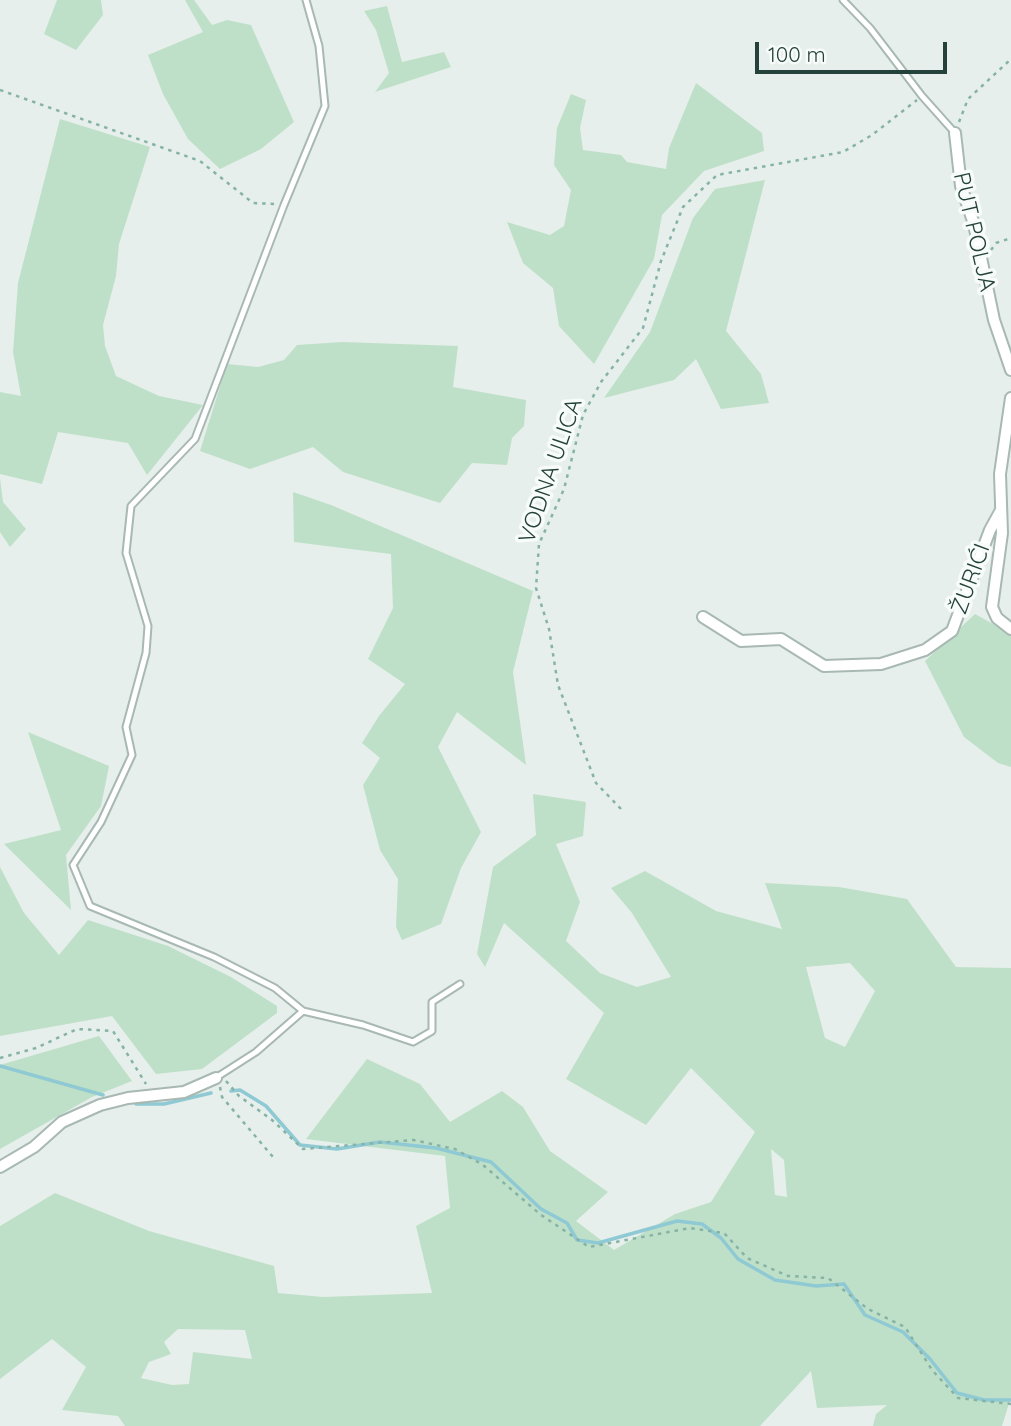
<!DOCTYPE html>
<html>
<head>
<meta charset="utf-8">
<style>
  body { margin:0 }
  #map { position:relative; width:1011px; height:1426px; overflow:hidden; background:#e6efeb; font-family:Quicksand,sans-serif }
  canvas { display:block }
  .scale { position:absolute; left:755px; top:42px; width:192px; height:32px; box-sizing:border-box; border:4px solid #24423a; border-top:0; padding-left:9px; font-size:21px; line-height:24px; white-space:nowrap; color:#24423a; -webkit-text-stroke:5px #f7fbf9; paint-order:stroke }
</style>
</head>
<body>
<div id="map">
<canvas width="1011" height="1426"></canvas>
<div class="scale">100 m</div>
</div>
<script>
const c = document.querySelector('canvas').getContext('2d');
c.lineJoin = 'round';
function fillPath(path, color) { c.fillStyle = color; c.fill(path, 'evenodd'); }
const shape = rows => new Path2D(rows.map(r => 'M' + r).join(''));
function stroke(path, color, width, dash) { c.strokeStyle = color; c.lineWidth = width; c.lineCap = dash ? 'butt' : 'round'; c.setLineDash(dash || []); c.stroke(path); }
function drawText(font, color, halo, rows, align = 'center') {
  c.font = font + ' Quicksand,sans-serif'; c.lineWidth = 7; c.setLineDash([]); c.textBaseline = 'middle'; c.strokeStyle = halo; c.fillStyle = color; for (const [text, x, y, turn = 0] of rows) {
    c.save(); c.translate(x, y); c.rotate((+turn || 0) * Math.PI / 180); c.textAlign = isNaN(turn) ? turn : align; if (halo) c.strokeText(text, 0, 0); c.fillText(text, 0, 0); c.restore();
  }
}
fillPath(shape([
  [57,0,101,0,103,15,76,50,44,34],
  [185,0,194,0,212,25,227,20,251,25,294,122,261,149,220,169,188,139,163,94,148,55,203,32],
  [387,6,402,62,444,52,451,67,375,92,389,73,376,30,364,11],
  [696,83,762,133,764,151,704,171,662,215,654,259,594,364,559,326,553,288,523,263,507,222,550,235,564,226,571,190,554,165,557,128,571,94,586,100,580,128,583,150,621,155,627,162,666,169,669,148],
  [60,119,150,147,119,244,116,276,103,325,105,346,116,376,159,396,203,405,147,475,128,443,58,432,42,484,0,474,0,392,21,396,13,352,18,283],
  [765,180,726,331,761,374,769,403,721,409,696,359,674,380,604,398,650,332,693,218,715,189],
  [342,342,458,346,453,387,526,400,524,426,512,438,507,465,472,463,440,503,343,472,313,447,250,469,200,451,227,364,258,367,284,360,297,345],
  [0,478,3,502,26,529,10,547,0,532],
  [293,492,331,505,533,591,513,672,526,765,457,712,438,747,481,832,461,868,441,924,402,940,396,927,398,879,380,850,363,785,380,758,362,743,379,716,405,684,368,659,393,608,391,554,294,542],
  [975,614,1011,634,1011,767,998,763,964,737,925,661],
  [28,732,109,766,101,806,66,855,71,910,4,844,61,830],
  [533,794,586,802,583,836,556,844,580,902,566,941,600,973,637,987,671,977,632,913,611,888,645,871,716,911,782,929,765,883,839,887,907,899,956,967,1011,968,1011,1397,1002,1426,873,1426,876,1414,887,1405,817,1408,811,1371,760,1426,125,1426,118,1416,62,1410,86,1367,52,1339,0,1379,0,1226,55,1193,149,1231,274,1266,278,1293,323,1297,432,1293,416,1226,450,1208,445,1156,306,1139,367,1059,420,1084,450,1122,502,1091,523,1107,550,1151,608,1192,576,1221,614,1250,675,1214,711,1202,755,1132,691,1068,646,1125,566,1079,604,1013,504,923,485,967,477,954,493,867,536,835],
  [850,963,875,991,845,1047,825,1038,806,967],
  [771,1149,784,1160,787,1197,775,1195],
  [178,1329,245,1330,252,1359,193,1352,189,1384,172,1385,141,1378,149,1362,171,1354,164,1342],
  [0,867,24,913,59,955,88,920,168,946,231,977,277,1006,277,1013,202,1069,156,1074,112,1016,0,1036],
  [99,1036,132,1081,92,1097,0,1149,0,1065]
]), '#bfe0c8');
stroke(shape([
  [0,1066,103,1095],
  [231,1091,240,1090,266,1106,300,1145,337,1149,380,1142,436,1148,491,1162,541,1209,567,1223,577,1240,598,1243,677,1221,702,1224,721,1238,738,1259,775,1280,816,1286,844,1284,865,1315,903,1332,930,1359,957,1393,984,1400,1011,1400],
  [136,1104,164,1104,211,1093]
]), '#8ec9d4', 3.5);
const service = shape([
  [306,0,319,46,325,106,284,205,195,439,131,506,126,553,148,626,146,653,126,727,132,755,101,822,73,865,90,906,214,957,275,988,303,1011,363,1025,413,1042,432,1031,432,1002,460,984],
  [843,0,870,28,922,96,955,133],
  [217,1077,256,1052,303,1011]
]);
const minor = shape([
  [955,133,961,186,974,224,994,320,1011,370],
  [1011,398,1000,474,1002,533,992,607,997,618,1011,629],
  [703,617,741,641,781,639,824,666,881,664,925,650,952,631,990,530,1001,510],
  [0,1167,34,1147,62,1122,100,1105,128,1098,184,1092,216,1078]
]);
stroke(service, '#a8b8b2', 9);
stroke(minor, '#a8b8b2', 14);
stroke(shape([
  [0,90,200,161,253,203,274,204],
  [959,122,968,99,1011,59],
  [991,250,996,243,1011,238],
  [621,809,596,783,558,685,549,629,536,588,539,544,564,489,583,415,601,382,643,328,661,261,683,207,717,175,843,152,872,135,917,100],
  [0,1058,36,1048,77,1029,113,1031,146,1084],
  [226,1081,239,1096,272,1120,303,1149,413,1140,455,1149,483,1165,541,1215,589,1247,690,1228,724,1233,747,1258,788,1276,828,1278,868,1309,905,1327,932,1370,958,1398,1011,1404],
  [220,1087,222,1097,273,1157]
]), '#86b3a5', 2.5, [3.5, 5]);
stroke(service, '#fff', 5);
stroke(minor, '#fff', 10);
drawText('23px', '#24423a', '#f7fbf9', [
  ["PUT POLJA",974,232,77],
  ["VODNA ULICA",551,471,-71],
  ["ŽURIĆI",971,579,-70]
]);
</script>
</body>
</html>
